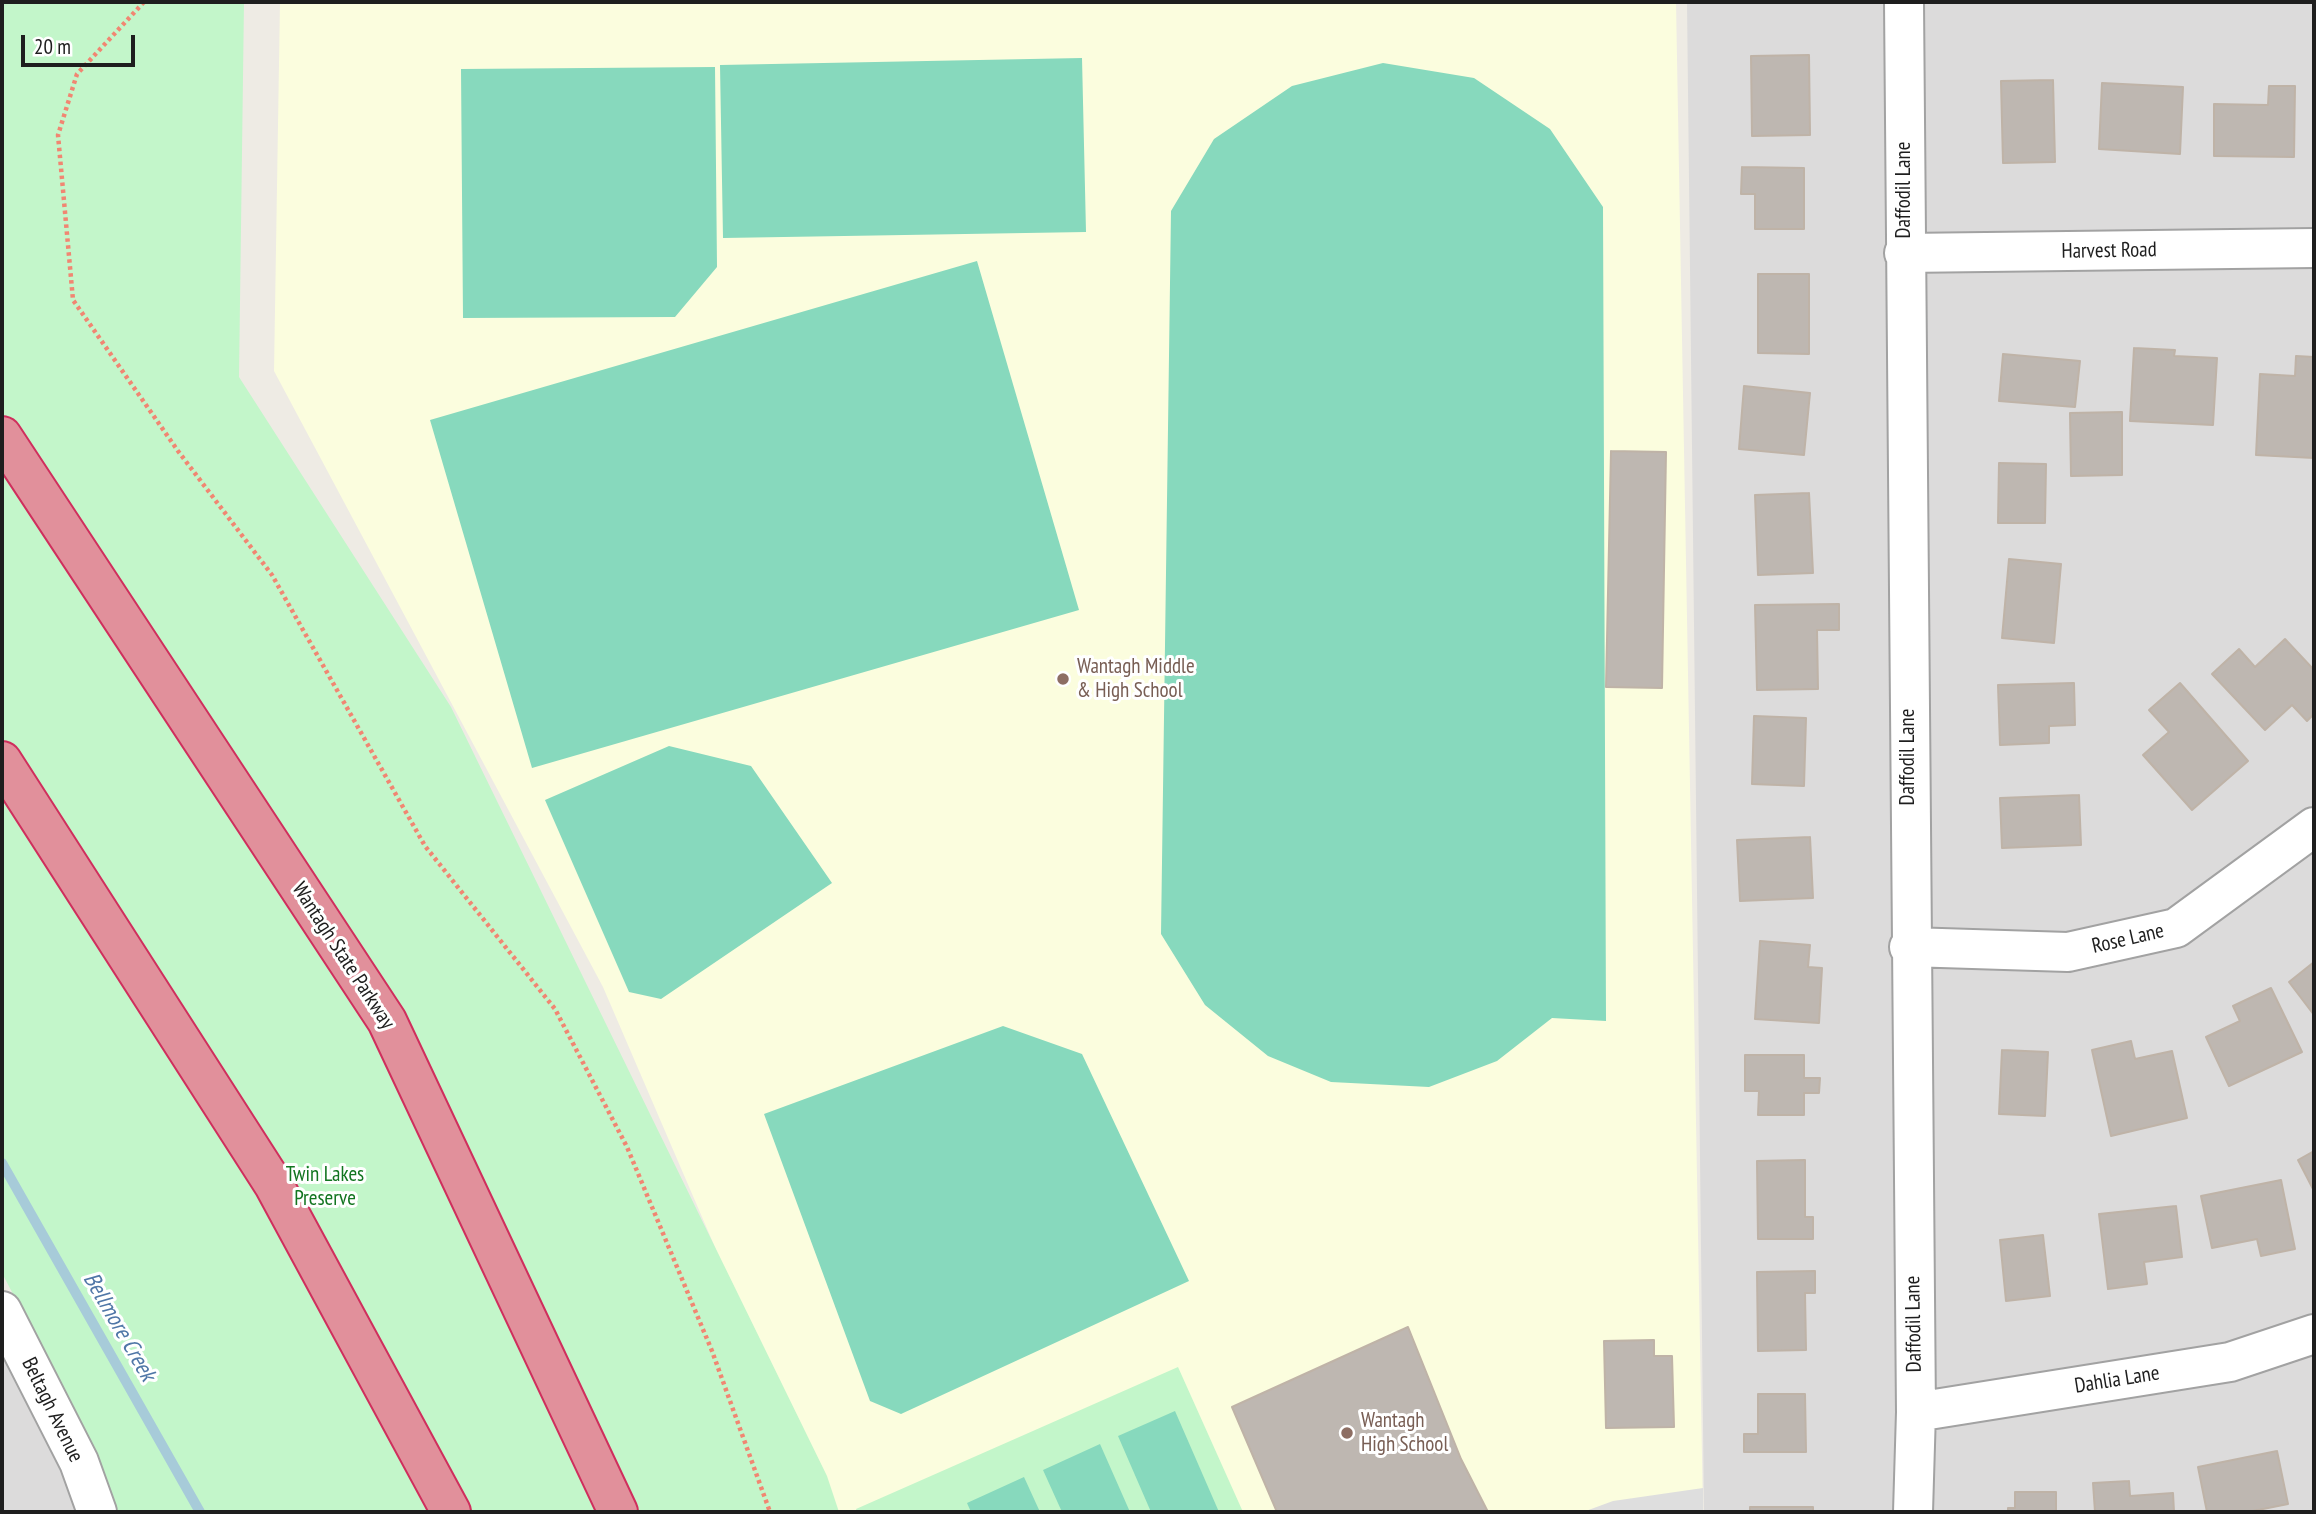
<!DOCTYPE html>
<html>
<head>
<meta charset="utf-8">
<style>
  body { margin:0 }
  #map { position:relative; width:2316px; height:1514px; overflow:hidden; background:#eeebe4; font-family:"PT Sans Narrow",sans-serif }
  canvas { display:block }
  .frame { position:absolute; inset:0; border:4px solid #1e1e1e; pointer-events:none }
  .scale { position:absolute; left:21px; top:35px; width:114px; height:32px; box-sizing:border-box; border:4px solid #1e1e1e; border-top:0; padding-left:9px; font-size:21px; line-height:24px; white-space:nowrap; color:#1e1e1e; -webkit-text-stroke:5px #fff; paint-order:stroke }
</style>
</head>
<body>
<div id="map">
<canvas width="2316" height="1514"></canvas>
<div class="frame"></div>
<div class="scale">20 m</div>
</div>
<script>
const c = document.querySelector('canvas').getContext('2d');
c.lineJoin = 'round';
function fillPath(path, color) { c.fillStyle = color; c.fill(path, 'evenodd'); }
const shape = rows => new Path2D(rows.map(r => 'M' + r).join(''));
function stroke(path, color, width, dash) { c.strokeStyle = color; c.lineWidth = width; c.lineCap = dash ? 'butt' : 'round'; c.setLineDash(dash || []); c.stroke(path); }
function drawText(font, color, halo, rows, align = 'center') {
  c.font = font + ' "PT Sans Narrow",sans-serif'; c.lineWidth = 6; c.setLineDash([]); c.textBaseline = 'middle'; c.strokeStyle = halo; c.fillStyle = color; for (const [text, x, y, turn = 0] of rows) {
    c.save(); c.translate(x, y); c.rotate((+turn || 0) * Math.PI / 180); c.textAlign = isNaN(turn) ? turn : align; if (halo) c.strokeText(text, 0, 0); c.fillText(text, 0, 0); c.restore();
  }
}
fillPath(shape([
  [1687,2,2314,2,2314,1512,1704,1512],
  [2,1311,97,1512,2,1512]
]), '#dcdbdb');
fillPath(shape([
  [280,2,1676,2,1703,1512,829,1512,603,987,274,371]
]), '#fbfdde');
fillPath(shape([
  [2,2,244,2,239,377,451,707,827,1476,839,1512,118,1512,96,1453,2,1273],
  [1178,1367,1243,1512,857,1512,856,1509]
]), '#c3f6ca');
fillPath(shape([
  [1082,58,1086,232,723,238,720,65],
  [1383,63,1474,78,1550,129,1603,207,1606,1021,1552,1018,1497,1061,1429,1087,1331,1082,1268,1056,1205,1005,1161,934,1171,211,1214,139,1292,86],
  [715,67,717,267,675,317,463,318,461,69],
  [977,261,1079,610,532,768,430,420],
  [669,746,751,766,832,883,661,999,629,992,545,800],
  [1003,1026,1082,1054,1189,1281,901,1414,870,1401,764,1114],
  [1175,1411,1219,1512,1151,1512,1118,1436],
  [1100,1444,1130,1512,1062,1512,1043,1470],
  [1024,1477,1040,1512,971,1512,967,1503]
]), '#87d9bd');
fillPath(shape([
  [1703,1488,1703,1512,1583,1512,1613,1501]
]), '#dedede');
stroke(shape([
  [2,1163,200,1512]
]), '#a7cbd9', 10);
const building = shape([
  [1809,55,1810,135,1752,136,1751,56,1809,55],
  [2053,80,2055,162,2003,163,2001,81,2053,80],
  [2102,83,2183,87,2180,154,2099,149,2102,83],
  [2269,86,2295,86,2294,157,2214,156,2214,104,2268,105,2269,86],
  [1742,167,1804,168,1804,229,1755,229,1755,194,1741,194,1742,167],
  [1758,274,1809,274,1809,354,1758,353,1758,274],
  [2134,348,2175,350,2174,356,2217,358,2213,425,2130,421,2134,348],
  [2003,354,2080,361,2075,407,1999,401,2003,354],
  [2296,356,2314,357,2314,458,2256,455,2260,374,2295,376,2296,356],
  [1744,386,1810,393,1804,455,1739,449,1744,386],
  [2122,412,2122,475,2071,476,2070,413,2122,412],
  [1611,451,1666,452,1662,688,1606,687,1611,451],
  [1999,463,2046,464,2045,523,1998,523,1999,463],
  [1809,493,1813,573,1758,575,1755,495,1809,493],
  [2009,559,2061,564,2054,643,2002,638,2009,559],
  [1839,604,1839,630,1817,630,1818,689,1757,690,1755,605,1839,604],
  [2285,639,2314,670,2314,714,2307,721,2292,705,2265,730,2212,674,2239,649,2255,667,2285,639],
  [2074,683,2075,725,2049,726,2049,743,2000,745,1998,685,2074,683],
  [2180,683,2248,761,2192,810,2143,755,2169,732,2149,710,2180,683],
  [1754,716,1806,718,1804,786,1752,784,1754,716],
  [2079,795,2081,845,2002,848,2000,798,2079,795],
  [1810,837,1813,898,1740,901,1737,840,1810,837],
  [1760,941,1810,945,1808,967,1822,968,1819,1023,1755,1019,1760,941],
  [2314,962,2314,1015,2289,982,2314,962],
  [2271,988,2302,1052,2229,1086,2206,1037,2240,1021,2233,1006,2271,988],
  [2131,1041,2135,1059,2172,1051,2187,1118,2111,1136,2092,1050,2131,1041],
  [2002,1050,2048,1052,2045,1116,1999,1114,2002,1050],
  [1745,1055,1804,1055,1804,1078,1820,1078,1819,1093,1804,1093,1804,1115,1758,1115,1759,1091,1745,1091,1745,1055],
  [2314,1151,2314,1191,2298,1160,2314,1151],
  [1805,1160,1805,1217,1813,1217,1813,1239,1758,1239,1757,1161,1805,1160],
  [2281,1180,2295,1249,2261,1256,2257,1239,2212,1248,2201,1196,2281,1180],
  [2176,1206,2182,1257,2144,1262,2147,1284,2108,1289,2099,1214,2176,1206],
  [2043,1235,2050,1296,2006,1301,2000,1240,2043,1235],
  [1815,1271,1815,1293,1805,1293,1806,1350,1758,1351,1757,1272,1815,1271],
  [1408,1327,1461,1459,1488,1512,1277,1512,1232,1407,1408,1327],
  [1654,1340,1654,1356,1672,1356,1674,1427,1606,1428,1604,1341,1654,1340],
  [1758,1394,1805,1394,1806,1452,1744,1452,1744,1434,1758,1434,1758,1394],
  [2277,1451,2288,1504,2248,1512,2207,1512,2198,1467,2277,1451],
  [2129,1481,2130,1496,2173,1493,2174,1512,2095,1512,2093,1483,2129,1481],
  [2015,1492,2056,1492,2056,1512,2008,1512,2008,1508,2015,1508,2015,1492],
  [1750,1507,1813,1507,1813,1512,1750,1512,1750,1507]
]);
fillPath(building, '#beb7b1');
stroke(building, '#bfb3a7', 2);
const street = shape([
  [1904,2,1916,1412,1913,1512],
  [1904,253,2314,248],
  [1909,947,2068,952,2176,928,2314,827],
  [2,1311,79,1462,97,1512],
  [1916,1412,2230,1362,2314,1334]
]);
const highway = shape([
  [2,436,387,1021,618,1512],
  [2,761,274,1185,451,1512]
]);
stroke(street, '#a2a2a2', 42);
stroke(highway, '#cf2f5d', 42);
stroke(shape([
  [144,2,77,74,58,135,73,300,178,451,272,575,425,846,555,1009,627,1147,712,1351,770,1512]
]), '#f18672', 4.5, [3.5, 3.5]);
stroke(street, '#fff', 38);
stroke(highway, '#e1909b', 38);
for (const [x, y, r, color] of [
  [1063,679,7,"#8d6e63"],
  [1347,1433,7,"#8d6e63"]
]) { const dot = new Path2D(); dot.arc(x, y, r, 0, 2 * Math.PI); c.fillStyle = color; c.fill(dot); stroke(dot, '#fff', 2.5); }
drawText('21px', '#1e1e1e', '#fff', [
  ["Daffodil Lane",1904,190,-90],
  ["Harvest Road",2109,251,-1],
  ["Daffodil Lane",1908,757,-90],
  ["Rose Lane",2128,939,-13],
  ["Wantagh State Parkway",343,956,57],
  ["Daffodil Lane",1914,1324,-91],
  ["Dahlia Lane",2117,1380,-9],
  ["Beltagh Avenue",52,1410,64]
]);
drawText('21px', '#785e54', '#fff', [
  ["Wantagh Middle",1077,667],
  ["& High School",1077,691],
  ["Wantagh",1361,1421],
  ["High School",1361,1445]
], 'left');
drawText('21px', '#127520', '#fff', [
  ["Twin Lakes",325,1175],
  ["Preserve",325,1199]
]);
drawText('italic 23px', '#5077a7', '#fff', [
  ["Bellmore Creek",119,1327,60]
]);
</script>
</body>
</html>
